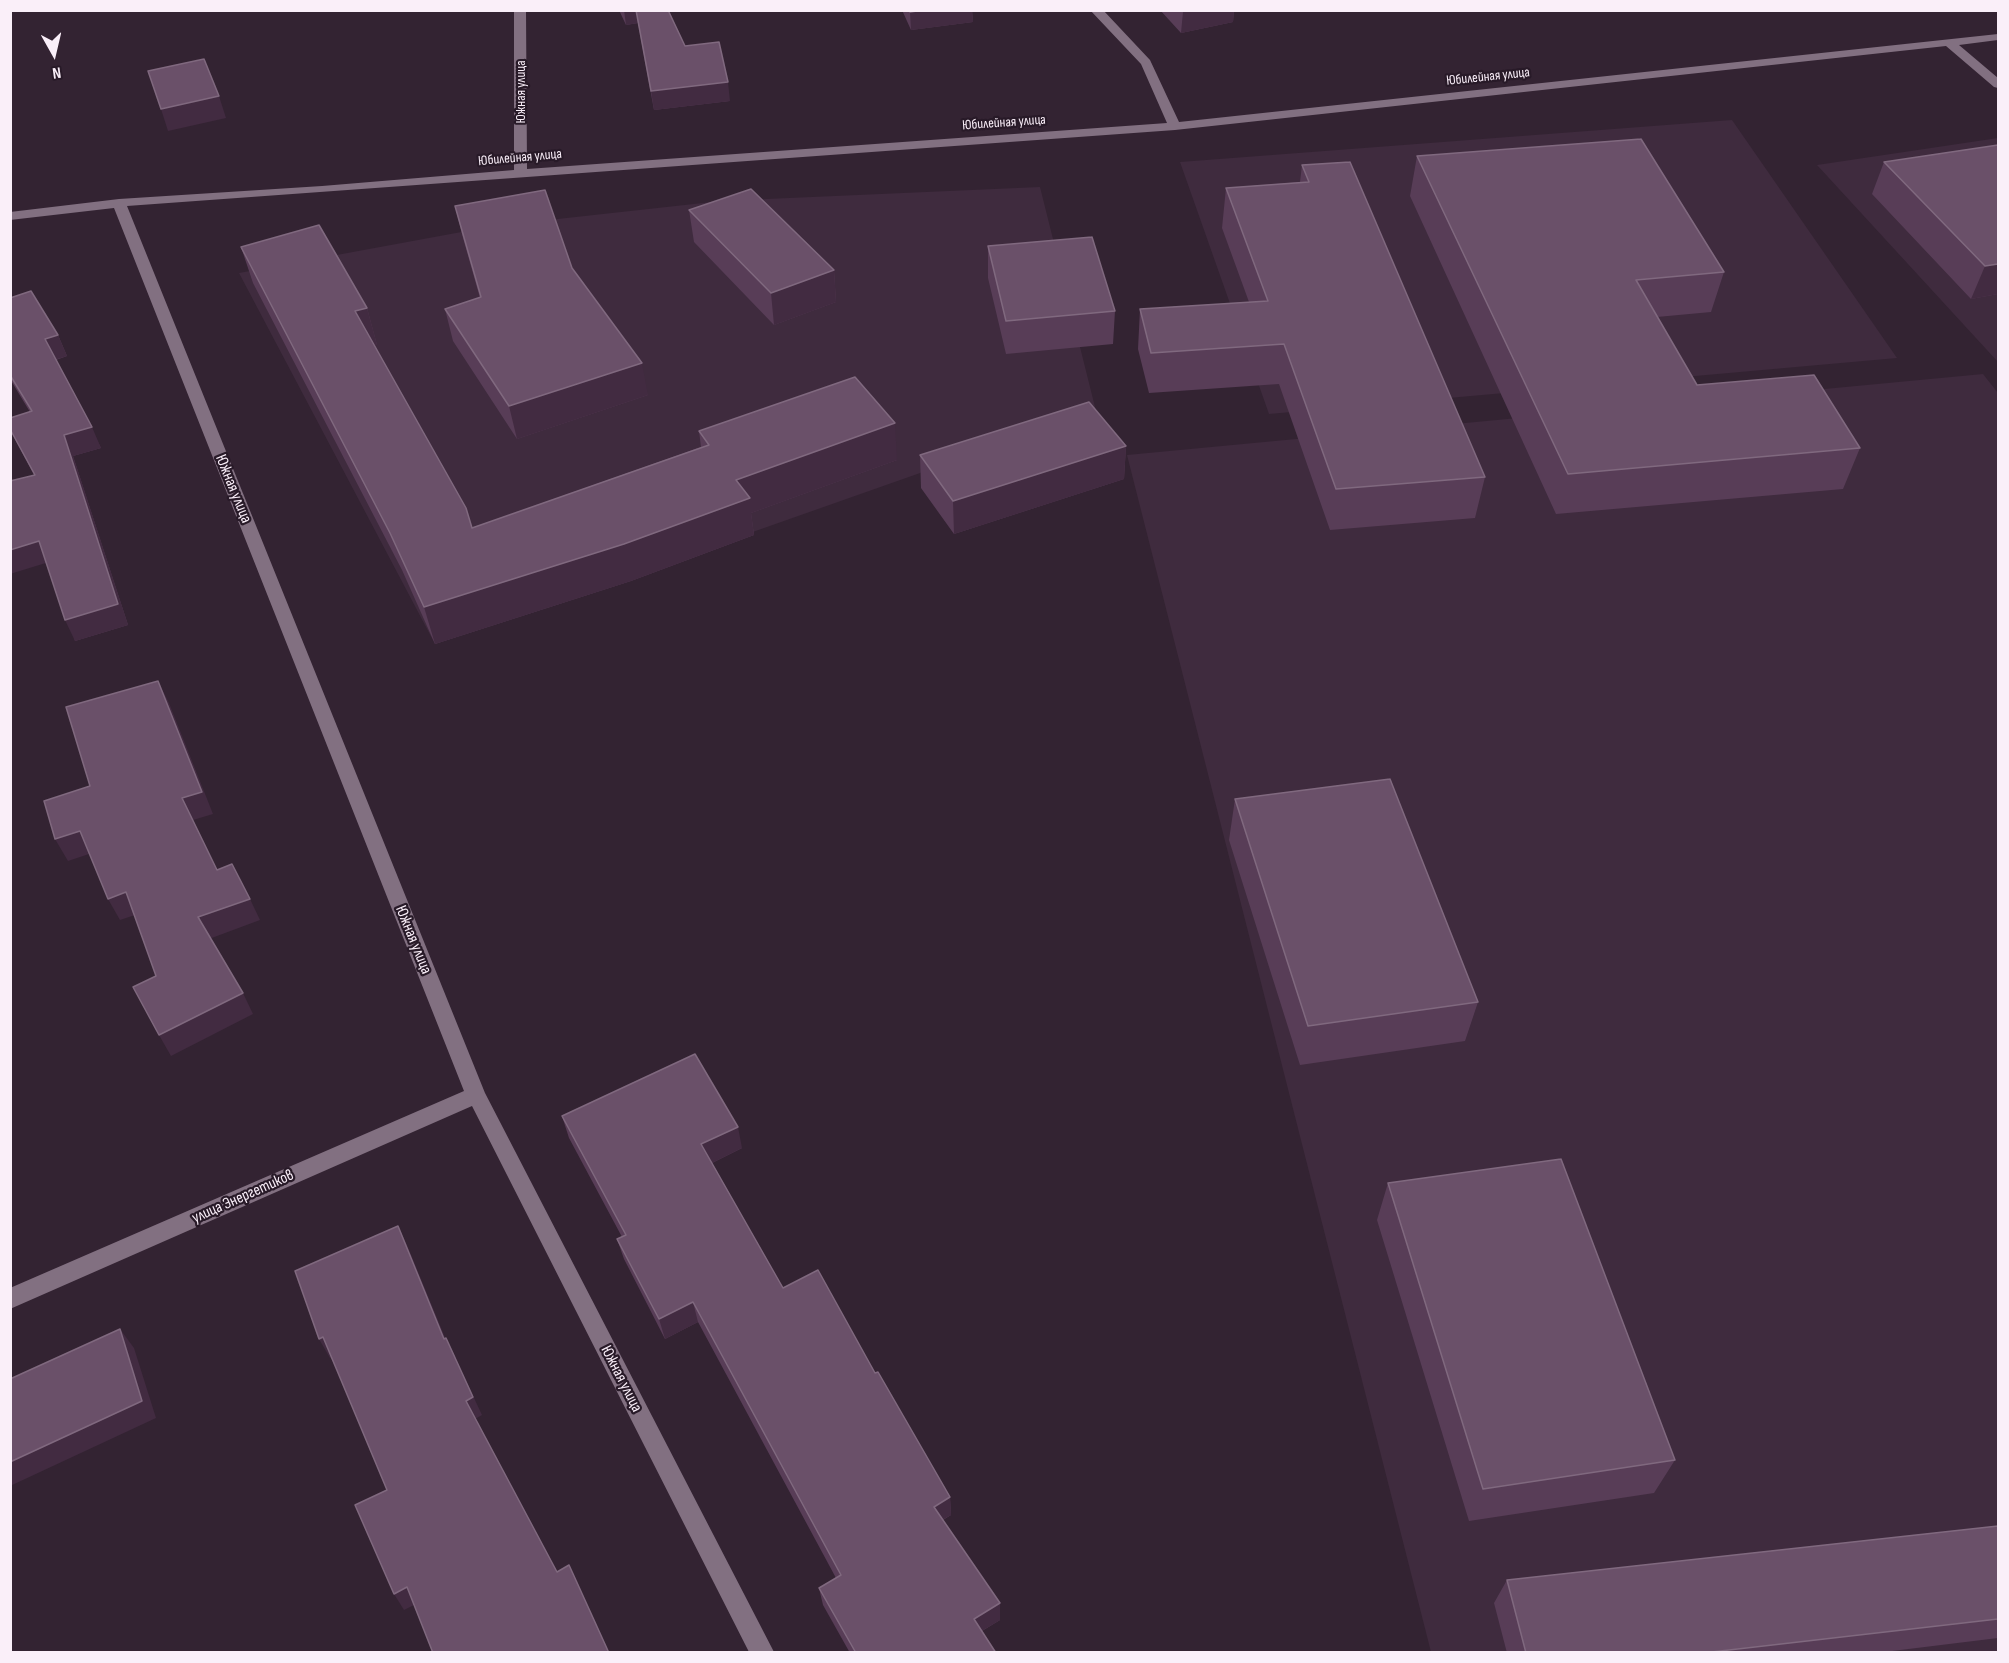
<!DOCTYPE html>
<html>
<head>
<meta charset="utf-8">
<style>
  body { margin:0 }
  #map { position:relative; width:2009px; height:1663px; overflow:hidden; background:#332332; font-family:"Sofia Sans Condensed",sans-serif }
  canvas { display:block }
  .frame { position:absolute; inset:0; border:12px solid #faeff9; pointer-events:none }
  .north { position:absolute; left:24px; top:24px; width:60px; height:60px; -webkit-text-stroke:4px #281a28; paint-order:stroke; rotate:172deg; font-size:16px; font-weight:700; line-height:24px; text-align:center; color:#faeff9 }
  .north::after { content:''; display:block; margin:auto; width:21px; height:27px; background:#faeff9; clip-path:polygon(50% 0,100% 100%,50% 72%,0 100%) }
</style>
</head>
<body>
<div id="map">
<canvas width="2009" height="1663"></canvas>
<div class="frame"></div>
<div class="north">N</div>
</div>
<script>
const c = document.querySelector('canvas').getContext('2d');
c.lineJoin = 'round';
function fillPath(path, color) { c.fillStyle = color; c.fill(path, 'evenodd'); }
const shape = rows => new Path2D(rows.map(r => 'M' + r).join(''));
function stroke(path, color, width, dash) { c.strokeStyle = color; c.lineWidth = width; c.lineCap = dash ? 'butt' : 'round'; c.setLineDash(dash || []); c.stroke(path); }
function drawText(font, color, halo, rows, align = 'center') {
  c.font = font + ' "Sofia Sans Condensed",sans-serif'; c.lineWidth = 4.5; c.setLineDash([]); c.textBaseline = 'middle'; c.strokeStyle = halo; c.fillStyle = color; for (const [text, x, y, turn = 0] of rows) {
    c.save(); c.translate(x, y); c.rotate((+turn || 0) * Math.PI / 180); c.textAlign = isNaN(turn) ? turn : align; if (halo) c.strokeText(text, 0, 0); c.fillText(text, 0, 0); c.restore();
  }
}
fillPath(shape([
  [1732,120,1897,358,1269,414,1180,162],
  [1998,138,1998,362,1817,165],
  [1040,187,1096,411,435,644,239,273,494,226,721,201],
  [1983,374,1998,393,1998,1652,1431,1652,1127,455]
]), '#3f2b3e');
fillPath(shape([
  [514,10,526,10,527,169,1167,123,1141,64,1090,10,1103,10,1150,60,1179,122,1998,34,1998,40,1959,45,1998,78,1998,88,1994,87,1946,46,1175,130,127,206,485,1093,774,1652,749,1652,472,1106,10,1309,10,1288,464,1091,114,208,10,220,10,212,119,199,322,186,514,170,514,10]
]), '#827081');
fillPath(shape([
  [619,10,668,10,685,46,730,101,654,110,638,23,626,25],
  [902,10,972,10,973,22,911,30],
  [1160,10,1234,10,1233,22,1181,33],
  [1998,145,1998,294,1971,299,1872,194,1884,162],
  [1417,156,1724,272,1711,312,1657,317,1697,385,1860,448,1843,489,1556,514,1410,196],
  [1302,165,1485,477,1475,518,1330,530,1279,384,1149,393,1138,349,1140,309,1249,302,1222,228,1226,188,1300,182],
  [455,206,572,268,648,395,517,439,453,341,445,309,480,298,463,238],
  [689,210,834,270,836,302,774,325,694,242],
  [988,246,1115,311,1113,344,1006,354,988,278],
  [241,247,367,308,377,345,374,345,472,528,701,447,699,431,897,460,751,513,754,535,631,581,435,644,402,570,253,283],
  [10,298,58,335,67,356,56,360,101,448,73,456,128,625,75,641,34,475,10,430,10,418,30,412,10,379],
  [1126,446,1124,479,954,534,921,488,920,455],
  [1235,799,1478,1002,1465,1041,1300,1065,1229,840],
  [562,1116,742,1148,712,1163,783,1288,875,1373,950,1497,951,1515,943,1520,1000,1620,982,1631,996,1653,850,1653,823,1605,819,1588,836,1578,698,1322,665,1339,624,1259,617,1239,622,1237,569,1138],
  [1388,1183,1675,1460,1654,1493,1469,1521,1377,1220],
  [1998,1526,1998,1638,1876,1653,1507,1653,1494,1603,1507,1580]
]), '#583d57');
fillPath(shape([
  [624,10,636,10,638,23,626,25],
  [924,10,972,10,973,22,911,30,910,12],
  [1188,10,1234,10,1233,22,1181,33,1183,12],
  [728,82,730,101,654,110,651,91],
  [219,96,226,118,168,131,161,109],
  [1998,264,1998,294,1971,299,1985,266],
  [834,270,836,302,774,325,771,293],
  [367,308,377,345,366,348,355,311],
  [58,335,67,356,54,360,45,339],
  [642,363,648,395,517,439,509,406],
  [895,423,897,460,751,513,754,535,631,581,435,644,424,607,736,480],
  [92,427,101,448,73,456,128,625,75,641,65,620,64,435],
  [1126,446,1124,479,954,534,953,501],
  [39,541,49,562,10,574,10,550],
  [158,681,169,703,213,814,193,820,182,798],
  [80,831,92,853,68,861,55,839],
  [126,892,138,914,120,920,108,899],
  [250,899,260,920,209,939,198,917],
  [243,993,253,1014,171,1056,159,1035],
  [738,1127,742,1148,706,1166,701,1144],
  [398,1226,407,1245,453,1357,444,1339],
  [693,1302,698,1322,665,1339,659,1319],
  [120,1329,134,1348,156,1418,10,1486,10,1462],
  [323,1337,334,1356,330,1358,319,1339],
  [446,1338,482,1415,475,1419,466,1401],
  [950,1497,951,1515,935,1524,934,1507],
  [407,1587,418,1603,404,1610,394,1594],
  [1000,1603,1000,1620,975,1635,974,1619]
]), '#422b41');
const building = shape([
  [636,10,668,10,685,46,719,42,728,82,651,91,636,10],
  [909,10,924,10,910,12,909,10],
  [204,59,219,96,161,109,148,71,204,59],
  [1641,139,1724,272,1636,280,1697,385,1814,375,1860,448,1568,474,1417,156,1641,139],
  [1998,145,1998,264,1985,266,1884,162,1998,145],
  [1350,162,1485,477,1336,489,1284,344,1151,353,1140,309,1268,301,1226,188,1309,182,1302,165,1350,162],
  [751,189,834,270,771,293,689,210,751,189],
  [545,190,572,268,642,363,509,406,445,309,481,297,455,206,545,190],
  [319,225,367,308,355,311,466,508,472,528,709,445,699,431,855,377,895,423,736,480,750,498,624,544,424,607,390,533,241,247,319,225],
  [1092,237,1115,311,1006,321,988,246,1092,237],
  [31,291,58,335,45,339,92,427,64,435,118,604,65,620,39,541,10,550,10,481,35,475,10,429,10,418,32,411,10,375,10,298,31,291],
  [1089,402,1126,446,953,501,920,455,1089,402],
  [158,681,202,792,182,798,217,870,232,864,250,899,198,917,243,993,159,1035,133,987,156,976,126,892,108,899,80,831,55,839,44,801,90,786,66,707,158,681],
  [1390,779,1478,1002,1308,1026,1235,799,1390,779],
  [695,1054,738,1127,701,1144,783,1288,818,1270,875,1373,878,1372,950,1497,934,1507,1000,1603,974,1619,996,1653,856,1653,819,1588,841,1575,693,1302,659,1319,617,1239,626,1235,562,1116,695,1054],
  [1561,1159,1675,1460,1483,1489,1388,1183,1561,1159],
  [398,1226,444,1339,446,1338,473,1397,466,1401,557,1572,569,1565,609,1653,433,1653,407,1587,394,1594,355,1505,387,1490,323,1337,319,1339,295,1271,398,1226],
  [120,1329,142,1401,10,1462,10,1379,120,1329],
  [1998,1526,1998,1619,1703,1653,1526,1653,1507,1580,1998,1526]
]);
fillPath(building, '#6a5069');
stroke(building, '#80697f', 1.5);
drawText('14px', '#faeff9', '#281a28', [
  ["Юбилейная улица",1488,77,-6],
  ["Южная улица",521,92,-90],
  ["Юбилейная улица",1004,123,-4],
  ["Юбилейная улица",520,158,-5]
]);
drawText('16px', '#faeff9', '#281a28', [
  ["Южная улица",233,489,68],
  ["Южная улица",413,940,68],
  ["улица Энергетиков",243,1197,-24],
  ["Южная улица",621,1379,63]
]);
</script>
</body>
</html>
